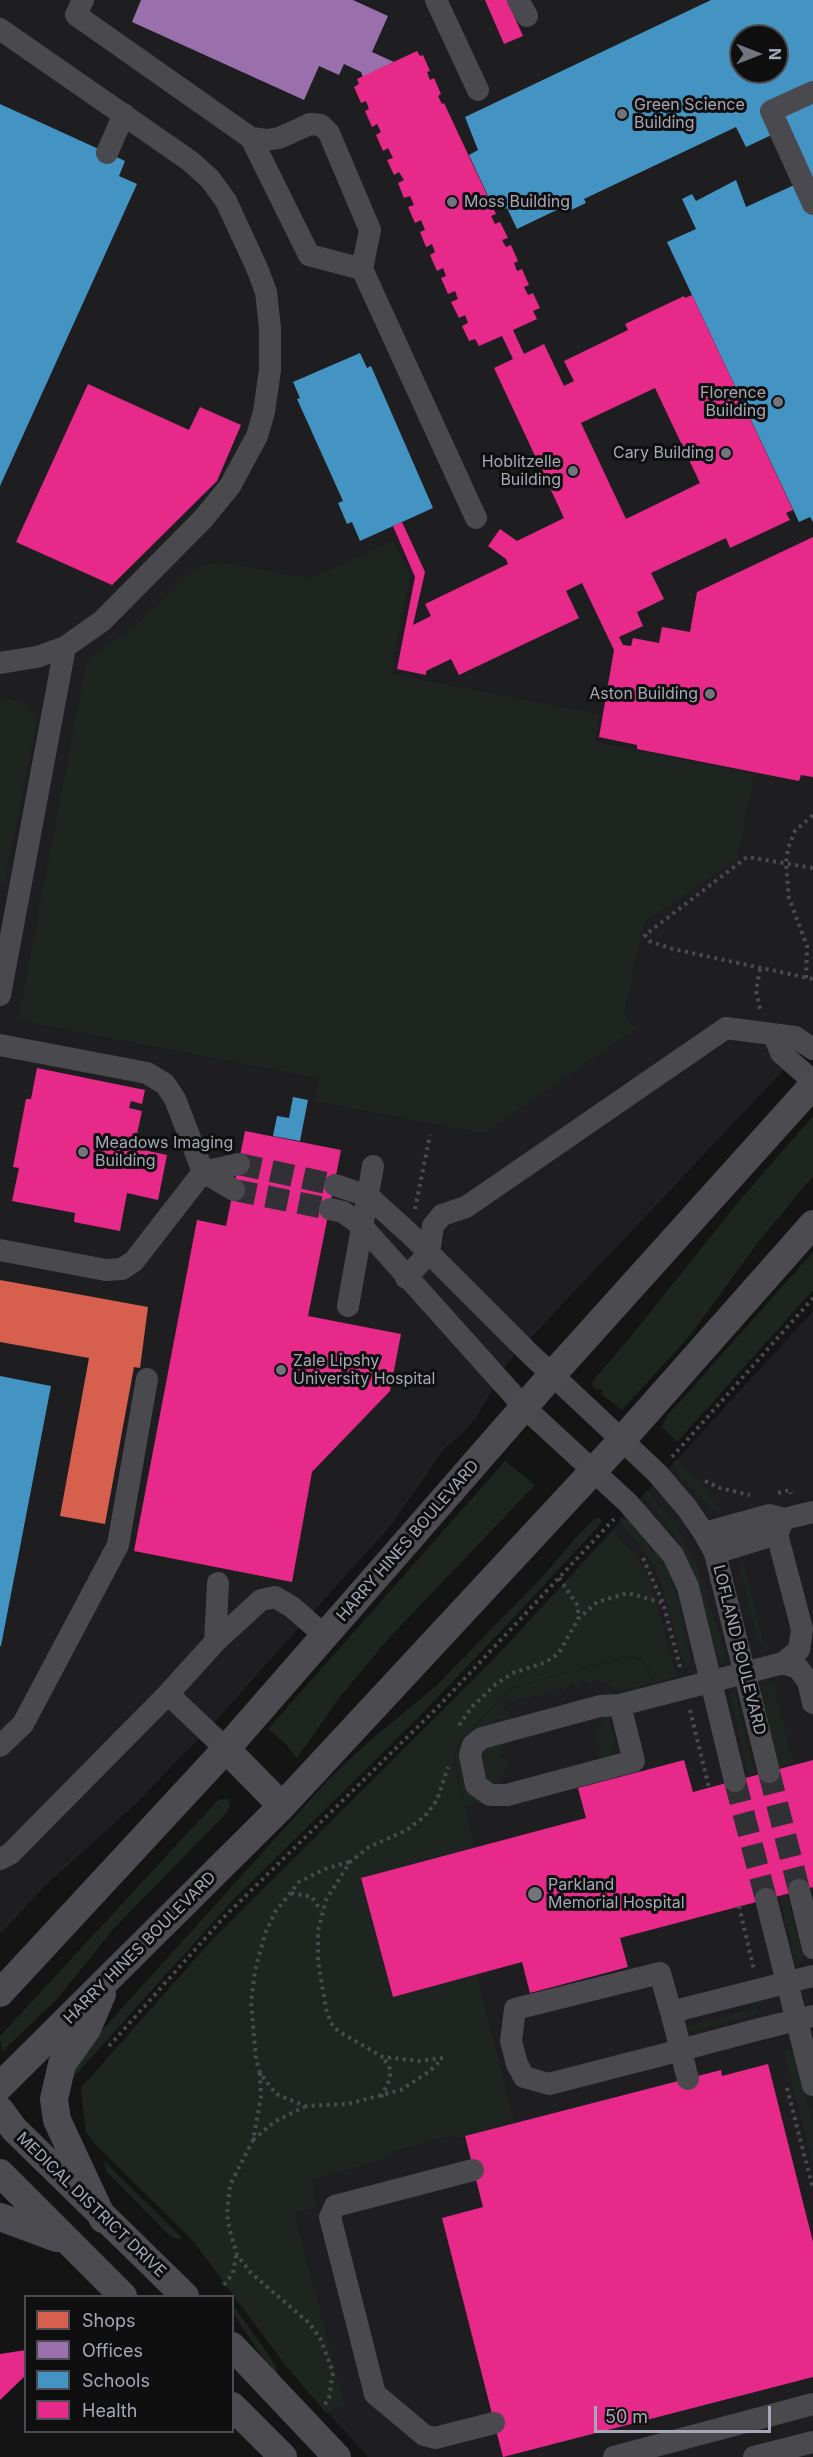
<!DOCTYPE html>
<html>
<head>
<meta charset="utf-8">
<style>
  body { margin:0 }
  #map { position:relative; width:813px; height:2457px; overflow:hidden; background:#141415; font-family:Inter,sans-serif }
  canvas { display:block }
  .legend { position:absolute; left:24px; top:2295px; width:210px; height:138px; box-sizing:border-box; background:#0f0f10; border:2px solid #4b4c52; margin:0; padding:8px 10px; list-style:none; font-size:18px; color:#a5a7b6 }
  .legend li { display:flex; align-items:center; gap:12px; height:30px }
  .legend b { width:30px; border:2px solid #4b4c52 }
  .north { position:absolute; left:729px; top:24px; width:60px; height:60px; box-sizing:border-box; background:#0f0f10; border:2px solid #4b4c52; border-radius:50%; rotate:90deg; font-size:16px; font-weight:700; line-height:24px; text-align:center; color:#a5a7b6 }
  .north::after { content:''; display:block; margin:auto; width:21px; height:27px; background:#72747e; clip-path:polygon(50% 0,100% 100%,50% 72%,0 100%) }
  .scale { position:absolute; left:594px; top:2406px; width:177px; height:27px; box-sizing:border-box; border:3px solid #a5a7b6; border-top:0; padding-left:8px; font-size:18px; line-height:21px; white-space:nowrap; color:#a5a7b6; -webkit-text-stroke:4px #0f0f10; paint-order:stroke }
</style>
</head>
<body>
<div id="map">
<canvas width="813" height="2457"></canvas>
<ul class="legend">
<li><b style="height:16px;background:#d6604d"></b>Shops</li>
<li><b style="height:16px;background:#9970ab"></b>Offices</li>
<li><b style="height:16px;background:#4393c3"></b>Schools</li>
<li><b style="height:16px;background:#e7298a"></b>Health</li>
</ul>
<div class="north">N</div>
<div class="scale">50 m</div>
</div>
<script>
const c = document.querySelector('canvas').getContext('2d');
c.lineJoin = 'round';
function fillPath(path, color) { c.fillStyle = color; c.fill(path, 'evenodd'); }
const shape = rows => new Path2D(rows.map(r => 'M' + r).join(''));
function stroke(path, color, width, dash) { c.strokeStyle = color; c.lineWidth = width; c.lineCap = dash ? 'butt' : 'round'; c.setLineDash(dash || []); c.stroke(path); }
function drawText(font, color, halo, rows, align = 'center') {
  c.font = font + ' Inter,sans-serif'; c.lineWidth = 6; c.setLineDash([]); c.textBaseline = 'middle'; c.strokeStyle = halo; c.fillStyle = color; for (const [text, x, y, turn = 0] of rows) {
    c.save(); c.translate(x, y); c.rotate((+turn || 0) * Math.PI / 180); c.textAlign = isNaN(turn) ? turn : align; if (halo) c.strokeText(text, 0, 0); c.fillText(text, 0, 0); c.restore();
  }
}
fillPath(shape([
  [0,0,813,0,813,1039,508,1362,478,1415,464,1432,444,1449,392,1524,220,1716,137,1803,46,1885,0,1934],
  [741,36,777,36,777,72,741,72],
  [813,1311,813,2457,368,2457,286,2366,194,2242,93,2142,86,2132,81,2088,212,1940,493,1660]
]), '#1e1e21');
fillPath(shape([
  [393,541,410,577,391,674,600,715,595,742,754,774,737,859,644,922,624,1012,635,1029,484,1133,315,1101,319,1078,18,1020,83,680,86,666,93,657,142,620,192,572,204,565,221,562,310,579],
  [0,697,27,704,37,721,4,884,0,883],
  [813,1116,813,1176,759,1241,692,1333,622,1410,601,1394,603,1390,594,1389,592,1382,632,1335,739,1201],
  [813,1252,813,1290,677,1442,662,1427,667,1416],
  [677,1459,702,1484,721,1512,710,1506,680,1475,672,1464],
  [505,1461,535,1485,388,1639,339,1698,297,1758,285,1743,268,1729],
  [648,1490,660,1509,662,1507,671,1520,696,1562,724,1650,724,1661,719,1660,691,1565,674,1534,643,1495],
  [622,1517,635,1522,649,1539,647,1542,652,1551,655,1549,661,1556,668,1572,679,1604,691,1659,685,1669,661,1581,648,1555,619,1520],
  [600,1518,602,1522,598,1527,502,1630,414,1722,234,1899,70,2081,73,2066,86,2048,329,1779,367,1743,436,1686,545,1574,579,1534,594,1519],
  [613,1531,633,1553,651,1584,676,1677,654,1683,649,1665,639,1657,630,1655,511,1687,463,1736,454,1752,453,1764,475,1847,361,1878,393,1997,477,1974,514,2123,456,2138,455,2134,391,2152,392,2157,311,2180,316,2207,294,2213,344,2405,326,2413,286,2366,194,2242,93,2142,86,2132,81,2088,212,1940,493,1660],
  [743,1560,764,1645,757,1637,744,1586,740,1567],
  [627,1658,644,1663,653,1683,622,1690,615,1689,595,1677,590,1684,582,1679,577,1687,570,1683,564,1690,558,1686,552,1694,546,1689,540,1697,534,1692,528,1700,521,1695,516,1704,509,1699,503,1708,514,1719,505,1722,504,1718,493,1721,494,1725,477,1730,484,1802,466,1806,456,1767,456,1751,468,1734,509,1691,526,1684],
  [772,1681,793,1763,779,1768,760,1693],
  [732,1693,735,1693,755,1774,748,1776,730,1694],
  [606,1714,608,1715,615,1747,611,1754,601,1758,597,1754,603,1743,595,1739],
  [501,1742,504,1746,500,1756,509,1761,497,1785,488,1785,479,1756,482,1750],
  [228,1799,230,1807,224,1816,115,1927,57,1999,2,2052,0,2036,218,1800],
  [786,1893,804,1961,797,1962,779,1895],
  [758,2007,758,2014,690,2032,688,2029,689,2026],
  [793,2050,813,2125,813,2162,784,2051],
  [104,2161,181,2237,180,2240,170,2236,106,2171],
  [232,2304,275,2364,278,2375,262,2357,233,2313]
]), '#1e2520');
fillPath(shape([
  [0,1280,148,1307,140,1368,134,1367,105,1524,60,1516,89,1358,0,1342]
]), '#d6604d');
fillPath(shape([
  [141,0,353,0,388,16,372,52,394,62,363,77,361,72,344,64,339,75,319,66,304,100,132,22]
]), '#9970ab');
fillPath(shape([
  [711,0,813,0,813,522,810,517,799,522,667,242,696,229,682,199,692,194,696,201,736,180,746,207,803,181,780,131,746,147,736,127,584,199,586,203,571,210,568,211,565,206,517,229,507,208,504,209,502,205,494,209,469,155,478,150,465,117],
  [741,36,777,36,777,72,741,72],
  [0,104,125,161,119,176,137,184,0,486],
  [360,353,367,368,371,366,433,508,360,541,352,522,347,524,338,503,343,501,297,399,300,398,293,382],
  [293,1097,308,1100,300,1141,273,1136,277,1116,289,1118],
  [0,1376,51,1386,1,1646,0,1646]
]), '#4393c3');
fillPath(shape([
  [485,0,507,0,523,36,504,44],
  [417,51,420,56,423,55,430,71,427,72,430,80,434,78,441,94,438,96,442,104,444,103,496,214,491,216,495,224,500,222,508,238,502,240,506,247,511,245,518,261,514,263,517,271,522,269,529,285,524,287,528,295,533,293,540,308,533,311,537,319,513,330,524,354,544,344,564,386,574,381,564,361,628,330,625,324,684,296,685,298,692,295,793,510,786,513,790,520,730,548,726,538,651,573,664,599,637,612,643,626,619,637,623,645,631,646,633,638,659,643,662,627,690,632,697,592,813,537,813,777,801,775,799,781,637,749,637,745,599,737,614,650,582,583,566,591,579,618,459,675,451,659,426,671,426,675,397,669,415,577,393,526,402,522,425,572,413,625,431,616,425,604,508,564,506,559,488,546,500,529,517,541,564,518,494,368,513,359,502,336,479,346,475,339,469,341,462,326,468,323,465,315,459,318,451,302,458,299,455,291,448,294,441,278,446,276,443,268,437,271,430,255,435,252,432,244,426,247,420,232,425,230,421,220,415,223,408,207,414,205,410,196,404,198,398,183,404,180,399,172,394,175,387,160,393,158,388,148,383,151,376,135,381,132,377,124,372,127,365,111,369,109,366,101,361,103,354,87,359,84,357,79],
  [655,388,700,483,626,519,581,423],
  [88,384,189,430,200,407,241,425,217,481,112,585,16,542],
  [37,1068,145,1090,142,1104,131,1101,129,1108,142,1111,134,1148,167,1155,158,1200,127,1193,120,1231,74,1222,75,1213,12,1201,19,1168,13,1167,26,1099,31,1099],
  [245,1131,341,1150,308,1316,401,1334,390,1391,312,1472,292,1582,134,1551,197,1220,226,1226],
  [684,1760,693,1792,813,1760,813,1887,620,1938,628,1967,530,1993,522,1962,393,1997,361,1878,586,1818,578,1788],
  [768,2064,813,2242,813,2377,503,2457,442,2218,483,2207,465,2136,721,2070,722,2076],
  [26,2350,26,2375,0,2400,0,2354]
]), '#e7298a');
stroke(shape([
  [239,1164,335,1185],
  [234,1190,330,1209],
  [769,1772,799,1890],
  [735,1781,766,1899]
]), '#313135', 22, [22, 11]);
stroke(shape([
  [813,868,747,857,645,935,649,941,673,949,813,979],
  [760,969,756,991,760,1009,763,1010],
  [806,978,807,946,789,898,786,864,788,848,795,831,813,815],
  [415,1209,430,1135],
  [672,1457,813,1298],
  [705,1481,720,1488,750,1495],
  [778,1493,790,1490,791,1494],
  [643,1558,663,1603,680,1667],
  [559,1578,578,1606,578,1619],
  [690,1710,709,1788],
  [459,1725,473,1706,496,1684,513,1673,546,1662,559,1653,578,1619,597,1602,628,1593,663,1603],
  [349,1862,325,1869,299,1882,275,1912,265,1934,255,1971,251,2002,256,2060,260,2073,276,2094,305,2106,347,2104,401,2090,430,2071,442,2059],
  [291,1893,312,1897,321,1911],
  [739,1906,754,1970],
  [109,2046,225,1916,439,1706,614,1519],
  [443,2058,419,2061,383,2057,338,2031,331,2023,326,2009,318,1961,318,1931,326,1900,350,1862,369,1847,407,1830,425,1816,437,1800,448,1767],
  [260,2073,261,2097,253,2140,230,2185,227,2215,230,2231,237,2255,251,2273,309,2323,320,2338,333,2372,329,2398,324,2406],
  [787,2088,813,2189],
  [381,2097,390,2079,390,2069,383,2057],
  [253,2140,274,2122,304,2107],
  [224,2285,233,2273,236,2256]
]), '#4a4a50', 4, [3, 4.5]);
stroke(shape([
  [83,0,76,15,251,138,309,255,362,269],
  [436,0,478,90],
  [518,0,527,16],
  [0,29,190,161,210,179,226,201,257,268,266,292,270,328,270,370,264,412,257,436,230,486,203,519,102,621,65,647,37,657,0,663],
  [813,92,771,111,813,204],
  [251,138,266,140,279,138,310,124,321,125,329,133,370,230,362,269,476,518],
  [107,153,124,114],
  [0,995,65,647],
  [774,1035,781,1053,813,1081],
  [0,1045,147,1073,165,1084,175,1099,203,1172,234,1190],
  [335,1185,368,1196,411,1235,529,1353,657,1473,687,1508,704,1533,715,1553,769,1772],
  [330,1209,343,1212,361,1225,524,1407,628,1503,673,1555,688,1587,735,1781],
  [0,1250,106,1270,122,1269,134,1261,203,1172,239,1164],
  [406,1278,429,1253,433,1226,442,1215,466,1207,726,1028,795,1037,813,1049],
  [348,1306,373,1166],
  [784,1519,813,1512],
  [704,1533,769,1515,784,1519,777,1534,715,1553],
  [218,1583,215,1642,168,1694,226,1749],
  [215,1642,261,1600,275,1597,292,1607,325,1636],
  [783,1663,798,1668,808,1681,813,1703],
  [620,1705,634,1761,507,1795,490,1795,476,1785,470,1755,473,1745,482,1738,600,1706,620,1705,783,1663,799,1650,802,1629,777,1534],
  [0,1746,23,1724,118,1545,147,1379],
  [0,1859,10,1854,168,1694],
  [799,1890,813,1948],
  [766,1899,813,2085],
  [671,2012,813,1976],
  [688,2079,686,2072,681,2050,671,2012,660,1973,515,2009,511,2041,517,2064,524,2077,549,2084,681,2050,760,2029,813,2016],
  [473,2170,335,2206,330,2217,375,2394,424,2435,435,2438,494,2423],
  [614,2457,813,2404],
  [754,2457,813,2442]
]), '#49494e', 22);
stroke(shape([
  [226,1749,282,1806],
  [0,1993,226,1749,552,1375,813,1085],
  [102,1994,87,2029,62,2064,54,2099,57,2120,103,2219],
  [0,2086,282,1806,622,1440,813,1224],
  [0,2110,14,2129,185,2296],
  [0,2173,123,2296],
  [0,2217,57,2238],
  [232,2346,337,2457],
  [232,2406,283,2457]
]), '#4b4b50', 28);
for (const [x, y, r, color] of [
  [622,114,6,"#72747e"],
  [452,202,6,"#72747e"],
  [778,402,6,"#72747e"],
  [726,453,6,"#72747e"],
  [573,471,6,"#72747e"],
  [710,694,6,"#72747e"],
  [83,1152,6,"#72747e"],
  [281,1370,6,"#72747e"],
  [535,1894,8,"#72747e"]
]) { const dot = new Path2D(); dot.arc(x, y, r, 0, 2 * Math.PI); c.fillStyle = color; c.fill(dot); stroke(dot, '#0f0f10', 2); }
drawText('16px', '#a5a7b6', '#0f0f10', [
  ["Green Science",634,105],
  ["Building",634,123],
  ["Moss Building",464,202],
  ["Florence",766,393,"right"],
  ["Building",766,411,"right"],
  ["Cary Building",714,453,"right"],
  ["Hoblitzelle",561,462,"right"],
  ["Building",561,480,"right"],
  ["Aston Building",698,694,"right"],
  ["Meadows Imaging",95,1143],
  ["Building",95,1161],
  ["Zale Lipshy",293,1361],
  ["University Hospital",293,1379],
  ["Parkland",548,1885],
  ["Memorial Hospital",548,1903]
], 'left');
drawText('16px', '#a5a7b6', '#0f0f10', [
  ["HARRY HINES BOULEVARD",408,1541,-49],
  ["LOFLAND BOULEVARD",739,1650,76],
  ["HARRY HINES BOULEVARD",140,1948,-45],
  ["MEDICAL DISTRICT DRIVE",91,2205,44]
]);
</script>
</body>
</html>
